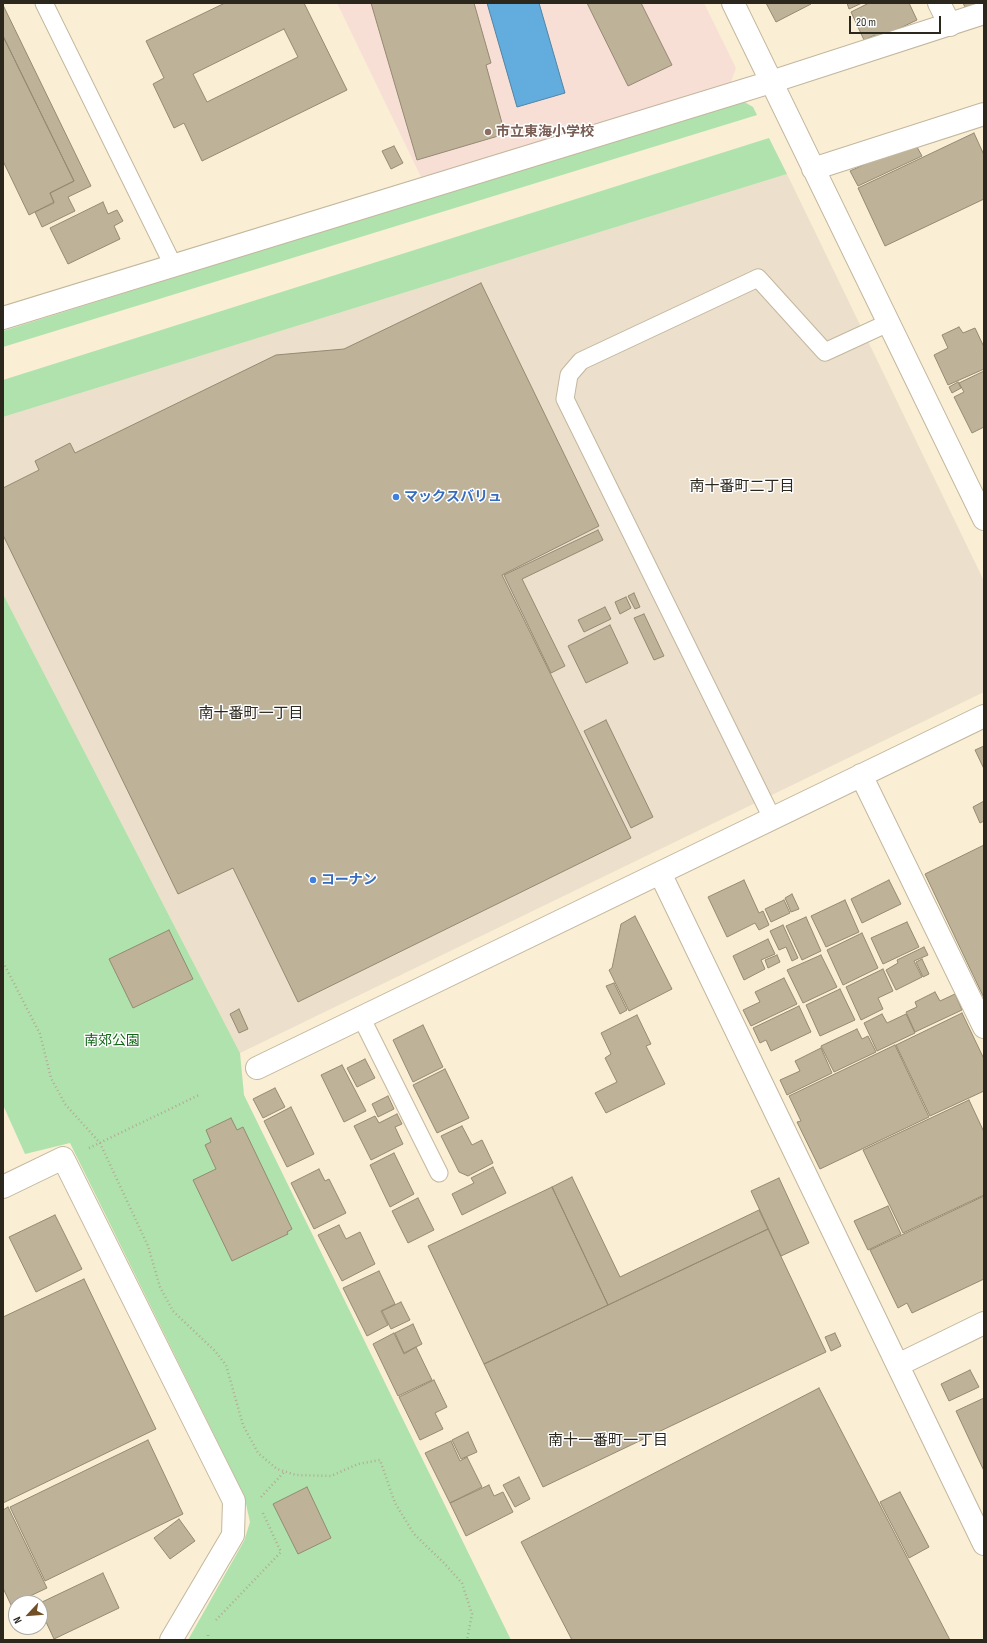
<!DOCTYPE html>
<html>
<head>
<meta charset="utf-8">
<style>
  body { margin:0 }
  #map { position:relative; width:987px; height:1643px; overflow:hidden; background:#faeed4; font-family:"Sofia Sans Condensed",sans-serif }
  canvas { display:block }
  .frame { position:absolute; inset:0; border:4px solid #2b271d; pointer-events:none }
  .north { position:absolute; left:8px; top:1595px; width:40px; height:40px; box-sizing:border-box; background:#fff; border:1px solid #aaa9a5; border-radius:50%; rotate:244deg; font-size:11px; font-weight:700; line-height:16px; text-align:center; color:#2b271d }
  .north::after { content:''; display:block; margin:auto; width:14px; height:18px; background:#714f27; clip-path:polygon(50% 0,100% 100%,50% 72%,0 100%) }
  .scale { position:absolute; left:849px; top:16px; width:92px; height:18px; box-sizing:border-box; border:2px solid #2b271d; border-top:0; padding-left:5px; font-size:12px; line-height:14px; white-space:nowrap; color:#2b271d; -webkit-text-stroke:3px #fff; paint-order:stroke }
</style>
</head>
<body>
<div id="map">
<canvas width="987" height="1643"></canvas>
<div class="frame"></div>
<div class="north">N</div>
<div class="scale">20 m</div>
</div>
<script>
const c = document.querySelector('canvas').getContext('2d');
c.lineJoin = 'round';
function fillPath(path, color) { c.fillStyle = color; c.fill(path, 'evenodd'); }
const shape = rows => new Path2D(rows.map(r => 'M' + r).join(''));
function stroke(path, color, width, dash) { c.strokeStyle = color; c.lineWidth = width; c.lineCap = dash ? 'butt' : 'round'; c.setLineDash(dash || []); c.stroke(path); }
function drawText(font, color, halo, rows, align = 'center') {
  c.font = font + ' "Sofia Sans Condensed","Noto Sans JP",sans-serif'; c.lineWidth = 3; c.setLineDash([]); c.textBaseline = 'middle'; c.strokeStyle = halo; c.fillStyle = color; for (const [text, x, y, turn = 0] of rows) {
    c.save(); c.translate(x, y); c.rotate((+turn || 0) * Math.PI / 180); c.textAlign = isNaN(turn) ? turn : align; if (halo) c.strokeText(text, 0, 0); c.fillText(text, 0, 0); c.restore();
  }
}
fillPath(shape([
  [787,174,984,581,984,692,240,1053,3,594,3,417]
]), '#ecdfcb');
fillPath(shape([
  [337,3,704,3,736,68,730,85,422,179]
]), '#f8dfd6');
fillPath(shape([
  [741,100,753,107,757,115,3,347,3,331],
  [769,138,787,174,3,417,3,380],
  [3,594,240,1053,244,1095,511,1640,188,1640,244,1541,250,1522,244,1495,70,1143,25,1154,3,1105]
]), '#afe2ac');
const water = shape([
  [487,3,539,3,565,93,517,107,487,3]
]);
fillPath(water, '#62acde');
stroke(water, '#5284a4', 1);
const building = shape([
  [225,3,304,3,347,90,202,161,184,123,174,128,153,84,164,78,146,41,225,3],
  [284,29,298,57,207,102,193,74,284,29],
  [371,3,474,3,491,63,486,65,505,134,417,160,371,3],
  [587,3,641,3,672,65,628,86,587,3],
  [766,3,810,3,811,4,776,22,766,3],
  [847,3,862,3,849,9,847,3],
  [869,3,909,3,917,20,877,39,875,35,864,40,851,12,869,3],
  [963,3,980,3,966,9,963,3],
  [3,5,91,186,68,197,75,211,42,227,35,212,54,203,50,193,74,181,3,36,3,5],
  [3,36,74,181,50,193,54,202,29,215,3,161,3,36],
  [974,133,984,155,984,199,885,246,858,188,974,133],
  [394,146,403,163,391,169,382,151,394,146],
  [917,147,922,156,858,186,850,171,874,160,917,147],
  [103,202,108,214,117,210,123,221,114,226,120,239,68,264,50,228,103,202],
  [481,283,599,526,502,575,631,838,298,1002,233,868,178,894,3,535,3,488,39,470,35,461,70,443,75,453,276,355,344,349,481,283],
  [959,327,963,333,975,328,984,347,984,369,948,385,934,355,948,348,942,335,959,327],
  [984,371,984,427,972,433,954,397,964,392,959,383,984,371],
  [958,382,961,388,952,393,949,387,958,382],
  [598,530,603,540,522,579,565,666,551,673,504,575,598,530],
  [634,593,640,607,635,609,628,596,634,593],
  [626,597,631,608,620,614,615,602,626,597],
  [605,607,611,619,584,632,578,620,605,607],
  [644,614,664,656,654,660,634,618,644,614],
  [610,625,628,663,586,683,568,646,610,625],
  [606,720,653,817,631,828,584,731,606,720],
  [984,746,984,769,975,750,984,746],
  [984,801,984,821,980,823,973,807,984,801],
  [984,845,984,998,925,874,984,845],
  [744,880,759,913,763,911,769,925,759,930,755,923,727,937,708,897,744,880],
  [889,880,901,904,862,923,851,899,889,880],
  [792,894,799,909,791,912,785,898,792,894],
  [784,900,790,913,771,922,765,909,784,900],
  [845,900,859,932,826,947,811,916,845,900],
  [635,916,672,989,629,1011,609,970,612,968,621,924,635,916],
  [806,917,821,951,802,960,786,926,806,917],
  [907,922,919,947,883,964,871,938,907,922],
  [783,925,798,958,792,961,786,947,779,950,770,931,783,925],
  [169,930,193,979,133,1008,109,959,169,930],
  [862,933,878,968,843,985,827,950,862,933],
  [768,939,775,954,761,960,765,969,744,980,733,956,768,939],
  [924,947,928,955,914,961,922,977,896,990,886,970,898,963,897,960,924,947],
  [777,955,780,962,768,968,765,960,777,955],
  [821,955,837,987,803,1003,787,970,821,955],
  [922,959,929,974,923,977,916,962,922,959],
  [883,969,893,991,878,998,883,1009,861,1020,846,987,883,969],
  [784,978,797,1004,751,1026,743,1010,760,1002,755,992,784,978],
  [614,983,627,1010,620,1014,606,986,614,983],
  [840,989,855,1020,820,1036,806,1005,840,989],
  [935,992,940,1001,955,994,962,1010,915,1032,906,1012,917,1007,915,1002,935,992],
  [799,1006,811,1032,771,1051,766,1040,760,1043,753,1028,799,1006],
  [239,1009,248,1029,239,1033,230,1014,239,1009],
  [962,1013,984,1059,984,1091,930,1116,896,1045,962,1013],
  [882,1014,887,1023,906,1014,915,1033,877,1051,864,1023,882,1014],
  [637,1015,651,1044,646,1046,665,1084,606,1113,595,1093,617,1082,605,1058,611,1054,601,1033,637,1015],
  [423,1025,443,1067,413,1082,393,1040,423,1025],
  [857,1029,862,1039,868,1036,876,1052,834,1072,821,1046,857,1029],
  [895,1045,929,1117,820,1169,797,1122,801,1121,789,1096,895,1045],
  [821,1048,832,1073,787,1095,780,1080,800,1071,795,1061,821,1048],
  [365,1059,375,1078,357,1087,347,1068,365,1059],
  [342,1065,366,1111,344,1122,321,1075,342,1065],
  [445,1069,469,1118,437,1133,413,1085,445,1069],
  [275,1088,285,1107,263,1118,253,1099,275,1088],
  [388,1096,394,1109,378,1117,372,1104,388,1096],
  [969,1100,984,1132,984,1195,903,1233,863,1150,969,1100],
  [291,1107,314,1154,287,1167,264,1121,291,1107],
  [397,1114,402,1124,395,1127,403,1144,371,1160,354,1126,375,1116,379,1123,397,1114],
  [231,1118,237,1130,243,1127,292,1229,287,1232,288,1234,232,1261,193,1180,216,1169,205,1145,211,1142,206,1130,231,1118],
  [462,1126,472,1145,482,1140,493,1163,468,1176,459,1172,441,1136,462,1126],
  [394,1153,414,1194,390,1207,370,1165,394,1153],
  [493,1167,506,1193,462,1215,452,1194,474,1183,471,1178,493,1167],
  [319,1169,325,1181,329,1179,346,1213,314,1229,291,1183,319,1169],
  [572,1177,620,1277,759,1210,768,1229,608,1305,552,1187,572,1177],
  [779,1178,809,1243,781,1256,751,1191,779,1178],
  [552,1187,608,1305,484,1364,428,1246,552,1187],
  [984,1196,984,1279,912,1313,907,1303,898,1308,870,1250,984,1196],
  [418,1198,434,1230,408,1243,392,1211,418,1198],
  [888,1206,901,1234,868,1250,854,1221,888,1206],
  [55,1215,82,1269,36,1292,9,1237,55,1215],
  [339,1225,346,1239,360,1232,375,1264,342,1281,318,1235,339,1225],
  [768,1229,826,1352,543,1487,484,1364,768,1229],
  [379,1271,395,1304,381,1311,388,1325,367,1336,343,1288,379,1271],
  [84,1279,156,1429,3,1503,3,1317,84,1279],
  [401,1302,410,1320,391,1329,382,1311,401,1302],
  [413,1324,422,1344,404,1353,395,1333,413,1324],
  [394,1333,404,1354,416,1347,432,1380,398,1396,373,1344,394,1333],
  [835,1333,841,1346,831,1351,825,1337,835,1333],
  [970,1370,979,1387,949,1401,941,1384,970,1370],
  [434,1380,447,1407,435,1413,443,1429,420,1440,399,1397,434,1380],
  [819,1388,950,1640,572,1640,521,1542,819,1388],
  [984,1398,984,1471,956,1411,984,1398],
  [468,1432,477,1452,461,1459,452,1440,468,1432],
  [148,1440,183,1514,45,1581,10,1507,148,1440],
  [451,1441,460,1461,467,1457,482,1487,450,1503,425,1453,451,1441],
  [519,1477,530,1499,515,1507,503,1485,519,1477],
  [489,1485,494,1496,503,1492,513,1512,466,1536,450,1503,489,1485],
  [307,1487,331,1538,298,1554,273,1504,307,1487],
  [900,1492,929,1547,909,1558,880,1502,900,1492],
  [8,1507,47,1588,11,1605,3,1588,3,1510,8,1507],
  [179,1519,195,1541,170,1559,154,1538,179,1519],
  [103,1573,119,1608,54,1639,40,1609,40,1603,103,1573]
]);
fillPath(building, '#beb299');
stroke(building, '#958a72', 1);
const service = shape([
  [44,3,173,265],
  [772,818,565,399,569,375,581,361,758,278,825,352,888,323],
  [361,1017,439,1173]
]);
const minor = shape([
  [733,3,984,519],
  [939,3,950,25],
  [813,169,984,114],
  [3,318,771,82,984,13],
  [861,775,984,1027],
  [660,873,984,1544],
  [257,1068,984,716],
  [3,1187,63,1158,234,1501,233,1535,171,1640],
  [898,1365,984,1323]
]);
stroke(service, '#c3b79e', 19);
stroke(minor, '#c3b79e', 24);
stroke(shape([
  [3,962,40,1034,51,1078,65,1104,100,1143,148,1246,160,1287,173,1311,215,1351,226,1365,243,1425,258,1453,277,1469,296,1475,331,1476,358,1464,380,1460,395,1503,414,1534,444,1563,462,1583,472,1614,467,1640],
  [89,1148,199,1095],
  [261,1497,285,1471],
  [216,1620,281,1552,262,1511],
  [208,1640,208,1632]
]), '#b3aa95', 2.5, [1, 3]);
stroke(service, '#fff', 17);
stroke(minor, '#fff', 22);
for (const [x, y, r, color] of [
  [488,132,4,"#8d6e63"],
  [396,497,4,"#3f7fe0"],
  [313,880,4,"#3f7fe0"]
]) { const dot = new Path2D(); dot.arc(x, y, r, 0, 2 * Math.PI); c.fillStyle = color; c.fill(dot); stroke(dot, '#fff', 1.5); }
drawText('bold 14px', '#785e54', '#fff', [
  ["市立東海小学校",496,132]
], 'left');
drawText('bold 14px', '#366cbe', '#fff', [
  ["マックスバリュ",404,497],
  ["コーナン",321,880]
], 'left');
drawText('14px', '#116416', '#fff', [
  ["南郊公園",112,1041]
]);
drawText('15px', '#2b271d', '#fff', [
  ["南十番町二丁目",742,487],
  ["南十番町一丁目",251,714],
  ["南十一番町一丁目",608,1441]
]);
</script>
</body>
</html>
